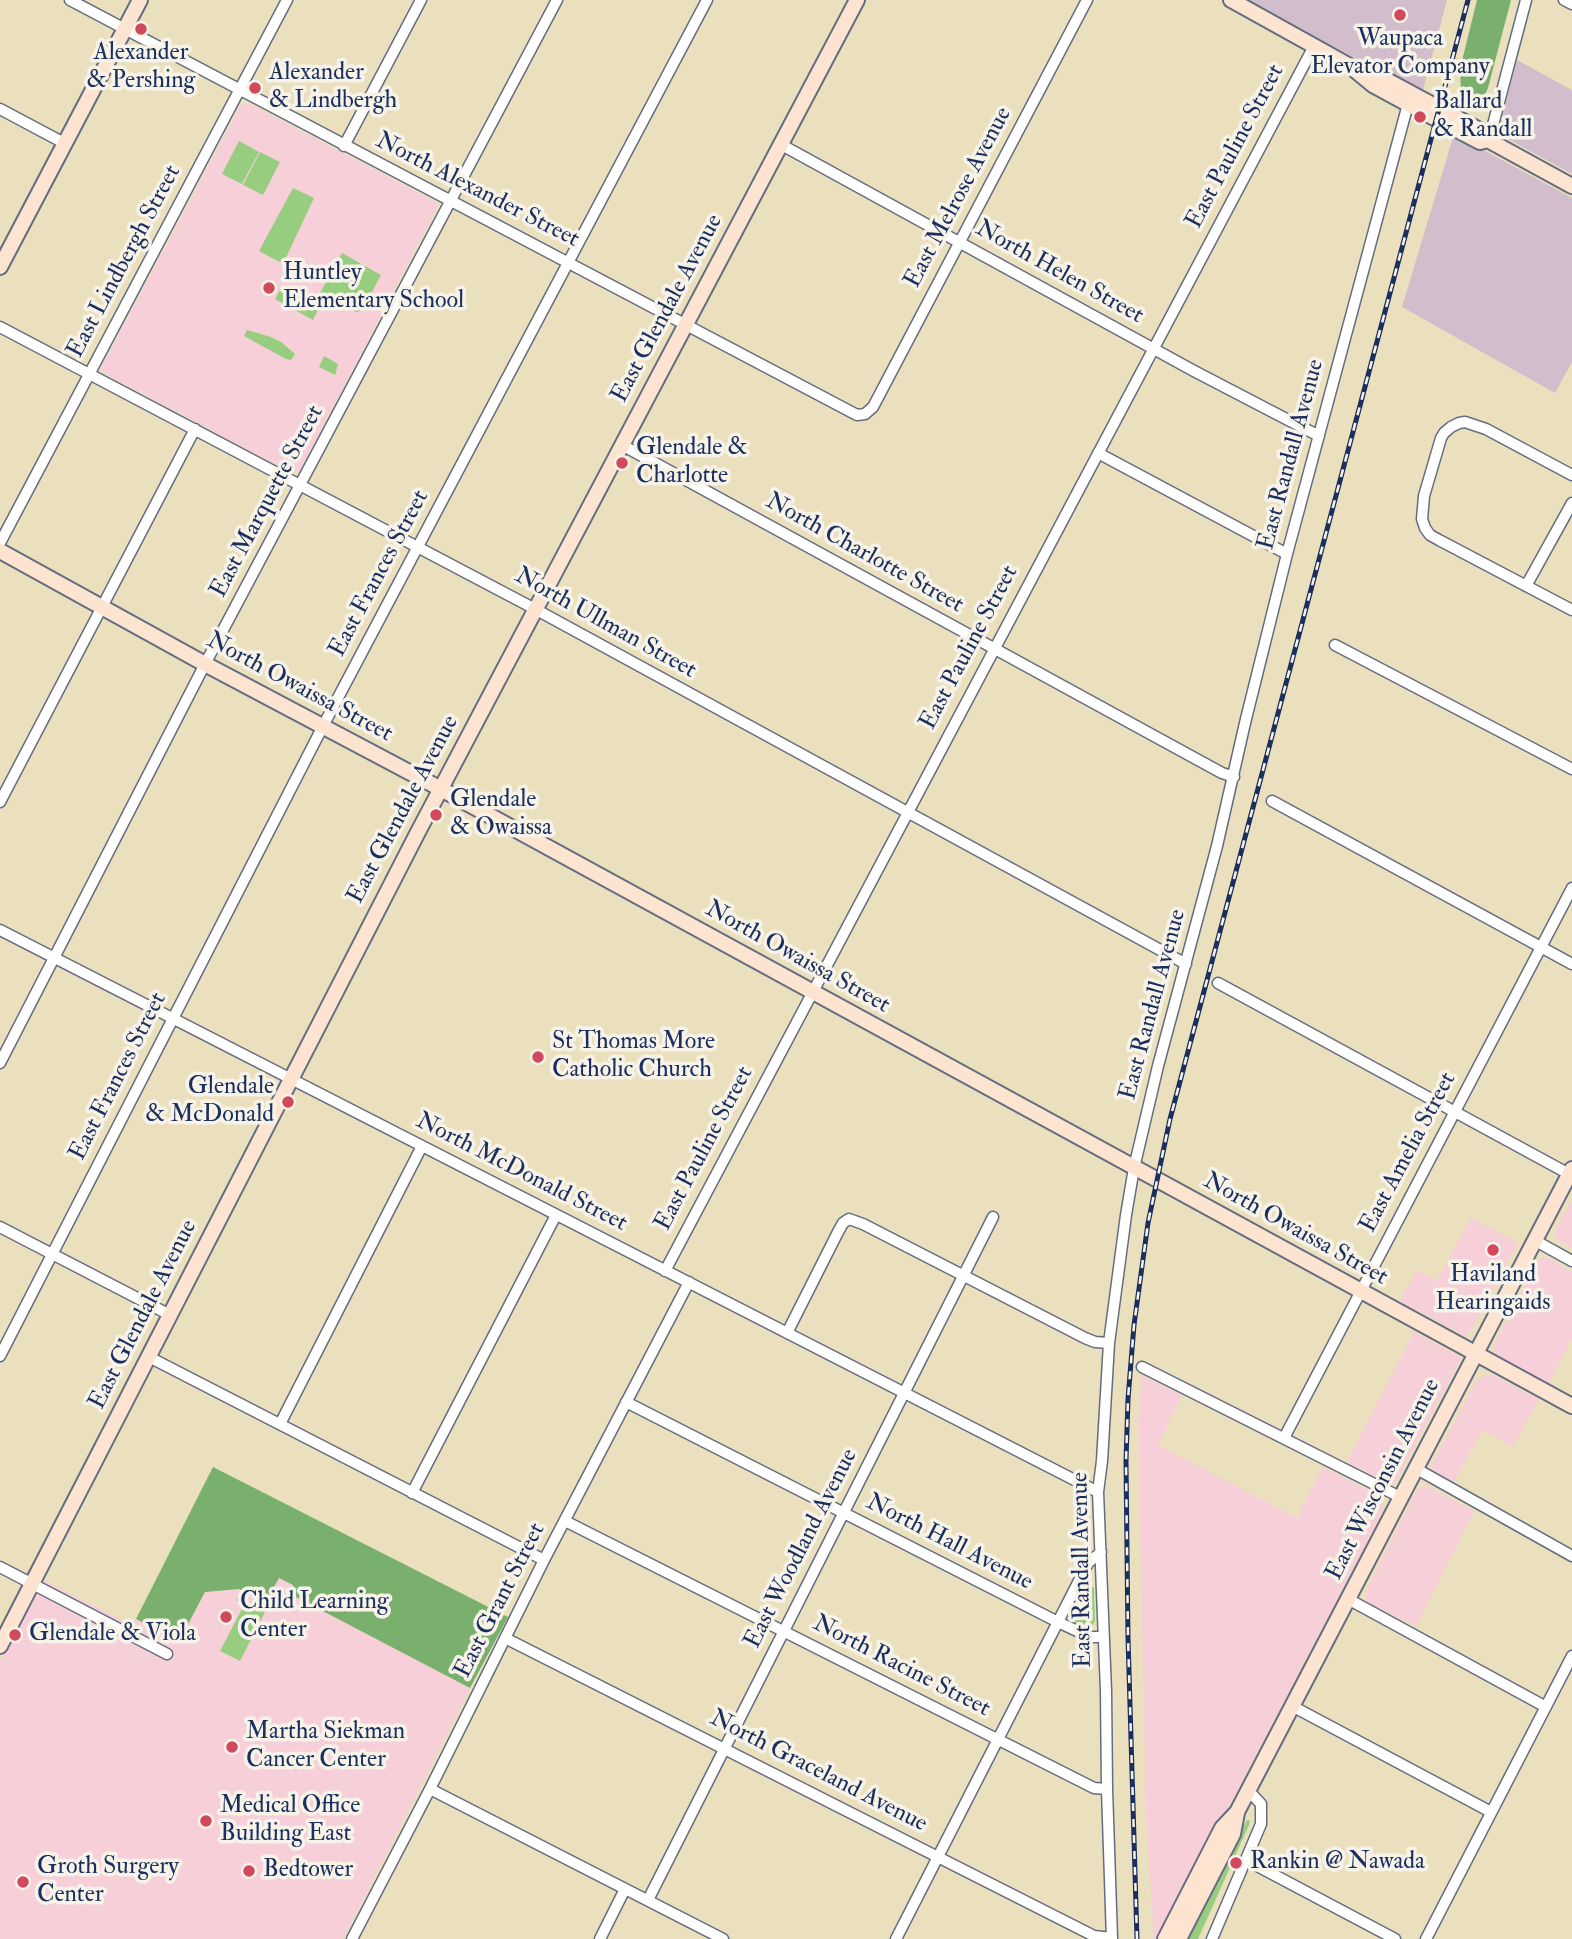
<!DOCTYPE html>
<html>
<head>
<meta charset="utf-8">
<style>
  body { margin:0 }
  canvas { display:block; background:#ebe0be }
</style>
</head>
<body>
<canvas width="1572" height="1939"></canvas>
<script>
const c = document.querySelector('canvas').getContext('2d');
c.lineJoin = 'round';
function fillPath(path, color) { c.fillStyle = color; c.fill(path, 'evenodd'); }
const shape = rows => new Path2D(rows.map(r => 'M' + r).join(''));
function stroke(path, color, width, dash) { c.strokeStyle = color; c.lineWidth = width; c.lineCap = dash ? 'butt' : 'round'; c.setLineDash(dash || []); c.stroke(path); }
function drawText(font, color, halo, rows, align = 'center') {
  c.font = font + ' "IM FELL Double Pica",serif'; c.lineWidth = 7; c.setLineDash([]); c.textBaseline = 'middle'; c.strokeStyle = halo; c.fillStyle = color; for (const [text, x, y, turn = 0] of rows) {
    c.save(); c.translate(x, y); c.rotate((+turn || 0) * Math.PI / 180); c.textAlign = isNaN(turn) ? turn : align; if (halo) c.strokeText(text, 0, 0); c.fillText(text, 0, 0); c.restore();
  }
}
fillPath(shape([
  [242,103,252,105,434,201,438,206,300,470,297,472,289,471,233,442,105,374,101,370,101,368],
  [1572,1200,1572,1248,1556,1239,1554,1233],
  [1471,1218,1518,1243,1467,1337,1400,1301,1417,1270,1437,1281],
  [1546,1257,1572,1271,1572,1338,1547,1386,1497,1358,1493,1347,1539,1259],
  [1414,1332,1462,1358,1393,1486,1347,1462],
  [1491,1374,1539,1399,1513,1446,1482,1430,1454,1483,1435,1474,1431,1466,1478,1378],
  [1142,1375,1182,1395,1158,1445,1297,1518,1323,1467,1379,1496,1384,1502,1384,1508,1349,1577,1159,1939,1154,1939,1146,1814,1138,1419],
  [1425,1485,1474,1511,1416,1626,1366,1602,1366,1591,1417,1490],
  [279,1577,293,1585,294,1596,470,1688,343,1939,0,1939,0,1662,31,1601,45,1581,133,1625,136,1619,179,1641,205,1592,239,1589]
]), '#f6cfd9');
fillPath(shape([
  [1245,0,1447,0,1422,93],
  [1517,60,1572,90,1572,174,1506,138,1501,133,1500,125],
  [1454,134,1572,198,1572,362,1555,393,1402,307]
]), '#d1bdcb');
fillPath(shape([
  [239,141,259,152,242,184,222,174],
  [260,152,280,162,263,195,243,185],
  [293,188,314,198,283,264,259,251],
  [342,253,381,275,362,310,356,312,320,293],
  [285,285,319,303,320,306,313,320,275,299,281,288],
  [247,330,271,337,281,342,295,354,291,360,286,359,244,336],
  [324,356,338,364,335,375,319,367],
  [1087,1584,1094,1588,1095,1621,1092,1627,1087,1627,1072,1621,1070,1615,1083,1586],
  [238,1598,265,1612,240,1661,220,1651,244,1605,236,1600],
  [1247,1820,1250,1821,1249,1825,1198,1939,1185,1939]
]), '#97cd7f');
fillPath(shape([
  [1477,0,1511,0,1488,88,1480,105,1470,104,1461,92,1460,69],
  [213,1467,508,1617,470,1688,294,1596,293,1585,279,1578,265,1603,239,1589,205,1592,179,1641,136,1619]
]), '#79b06e');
const street = shape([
  [70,0,857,415,865,414,873,407,1087,0],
  [1564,0,1572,4],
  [0,109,64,143],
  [1489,140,1526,0],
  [780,144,1194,371,1319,436],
  [344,146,421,0],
  [0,327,535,609,1186,964],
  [622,445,1167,743,1222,773,1234,777],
  [1098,453,1287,554],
  [1572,475,1486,429,1465,422,1459,423,1451,427,1444,433,1441,438,1424,496,1422,519,1425,528,1430,535,1439,540,1572,610],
  [0,543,287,0],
  [1526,586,1572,503],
  [1335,645,1572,769],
  [1272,801,1572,964],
  [0,802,195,429],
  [0,930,1098,1492],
  [1218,983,1569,1174],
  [0,1063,205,664,557,0],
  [0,1227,170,1315],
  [1534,1240,1572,1261],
  [665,1271,1314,46],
  [787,1333,838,1232,843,1223,849,1219,863,1224,1085,1338,1095,1342,1109,1343],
  [0,1356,323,726,707,0],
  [149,1357,544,1560],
  [1142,1367,1400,1497],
  [626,1402,1058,1622,1090,1637,1104,1637],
  [280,1424,422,1146],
  [1284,1438,1572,888],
  [1415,1468,1572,1556],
  [412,1493,556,1215],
  [565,1521,1094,1788,1107,1789],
  [0,1567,167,1654],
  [1348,1599,1546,1707],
  [505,1638,1094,1936,1112,1938],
  [1292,1706,1491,1812],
  [430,1789,723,1939],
  [1246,1860,1395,1939],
  [648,1900,993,1217],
  [352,1939,430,1789,544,1560,689,1282],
  [600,1939,625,1889],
  [896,1939,1088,1563,1101,1552],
  [1112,1939,1107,1789,1106,1691,1098,1492,1102,1461,1109,1343,1126,1215,1134,1168,1158,1066,1217,846,1245,723,1287,554,1408,104],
  [1212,1939,1261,1824,1261,1804,1248,1790],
  [1426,1939,1572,1656]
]);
const secondary = shape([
  [1231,0,1350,66,1373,85,1408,104,1480,142,1488,140],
  [1360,69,1379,76,1485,133,1488,140,1572,186],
  [0,267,140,0],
  [0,551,205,664,441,789,1572,1406],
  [0,1646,418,832,857,0],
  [1165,1939,1222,1828,1237,1812,1572,1169],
  [1179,1939,1233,1834,1237,1813]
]);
stroke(street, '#646d80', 13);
stroke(secondary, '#646d80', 18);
stroke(street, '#fff', 10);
stroke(secondary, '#fde4d1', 14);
const rail = shape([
  [1137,1939,1128,1638,1126,1461,1128,1399,1134,1325,1148,1223,1170,1119,1468,0]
]);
stroke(rail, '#1b2f5e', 5);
stroke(rail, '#f7f3e8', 2.5, [8]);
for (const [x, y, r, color] of [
  [1400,15,7,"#d1495b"],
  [141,29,7,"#d1495b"],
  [255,88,7,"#d1495b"],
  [1420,117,7,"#d1495b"],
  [269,288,7,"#d1495b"],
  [622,463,7,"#d1495b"],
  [436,815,7,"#d1495b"],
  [538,1057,7,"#d1495b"],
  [288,1102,7,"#d1495b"],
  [1493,1250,7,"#d1495b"],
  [226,1617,7,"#d1495b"],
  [15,1635,7,"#d1495b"],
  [232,1747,7,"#d1495b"],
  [206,1821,7,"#d1495b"],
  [1236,1863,7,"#d1495b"],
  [249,1871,7,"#d1495b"],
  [23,1882,7,"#d1495b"]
]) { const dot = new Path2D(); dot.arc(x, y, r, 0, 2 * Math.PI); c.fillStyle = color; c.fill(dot); stroke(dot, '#f7f3e8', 2.5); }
drawText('24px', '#1b2f5e', '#f7f3e8', [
  ["Waupaca",1400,40,"center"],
  ["Elevator Company",1400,68,"center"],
  ["Alexander",141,54,"center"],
  ["& Pershing",141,82,"center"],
  ["Alexander",269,74],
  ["& Lindbergh",269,102],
  ["Ballard",1434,103],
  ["& Randall",1434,131],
  ["Huntley",283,274],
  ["Elementary School",283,302],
  ["Glendale &",636,449],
  ["Charlotte",636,477],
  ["Glendale",450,801],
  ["& Owaissa",450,829],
  ["St Thomas More",552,1043],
  ["Catholic Church",552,1071],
  ["Glendale",274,1088,"right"],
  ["& McDonald",274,1116,"right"],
  ["Haviland",1493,1276,"center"],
  ["Hearingaids",1493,1304,"center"],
  ["Child Learning",240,1603],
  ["Center",240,1631],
  ["Glendale & Viola",29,1635],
  ["Martha Siekman",246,1733],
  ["Cancer Center",246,1761],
  ["Medical Office",220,1807],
  ["Building East",220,1835],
  ["Rankin @ Nawada",1250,1863],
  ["Groth Surgery",37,1868],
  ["Center",37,1896],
  ["Bedtower",263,1871]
], 'left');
drawText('24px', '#1b2f5e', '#f7f3e8', [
  ["East Pauline Street",1236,147,-62],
  ["North Alexander Street",477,191,27],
  ["East Melrose Avenue",959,198,-62],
  ["East Lindbergh Street",125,262,-62],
  ["North Helen Street",1059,273,29],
  ["East Glendale Avenue",668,309,-62],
  ["East Randall Avenue",1292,455,-75],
  ["East Marquette Street",268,502,-62],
  ["North Charlotte Street",864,554,29],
  ["East Frances Street",380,574,-62],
  ["North Ullman Street",605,624,29],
  ["East Pauline Street",970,648,-62],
  ["North Owaissa Street",299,688,28],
  ["East Glendale Avenue",404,810,-62],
  ["North Owaissa Street",797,958,29],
  ["East Randall Avenue",1154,1005,-75],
  ["East Frances Street",119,1077,-63],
  ["East Pauline Street",705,1149,-62],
  ["East Amelia Street",1409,1153,-62],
  ["North McDonald Street",521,1173,27],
  ["North Owaissa Street",1295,1230,29],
  ["East Glendale Avenue",144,1315,-63],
  ["East Wisconsin Avenue",1384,1480,-63],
  ["North Hall Avenue",949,1543,27],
  ["East Woodland Avenue",802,1549,-63],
  ["East Randall Avenue",1083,1570,-91],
  ["East Grant Street",501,1601,-63],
  ["North Racine Street",901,1667,27],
  ["North Graceland Avenue",818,1772,27]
]);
</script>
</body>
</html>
